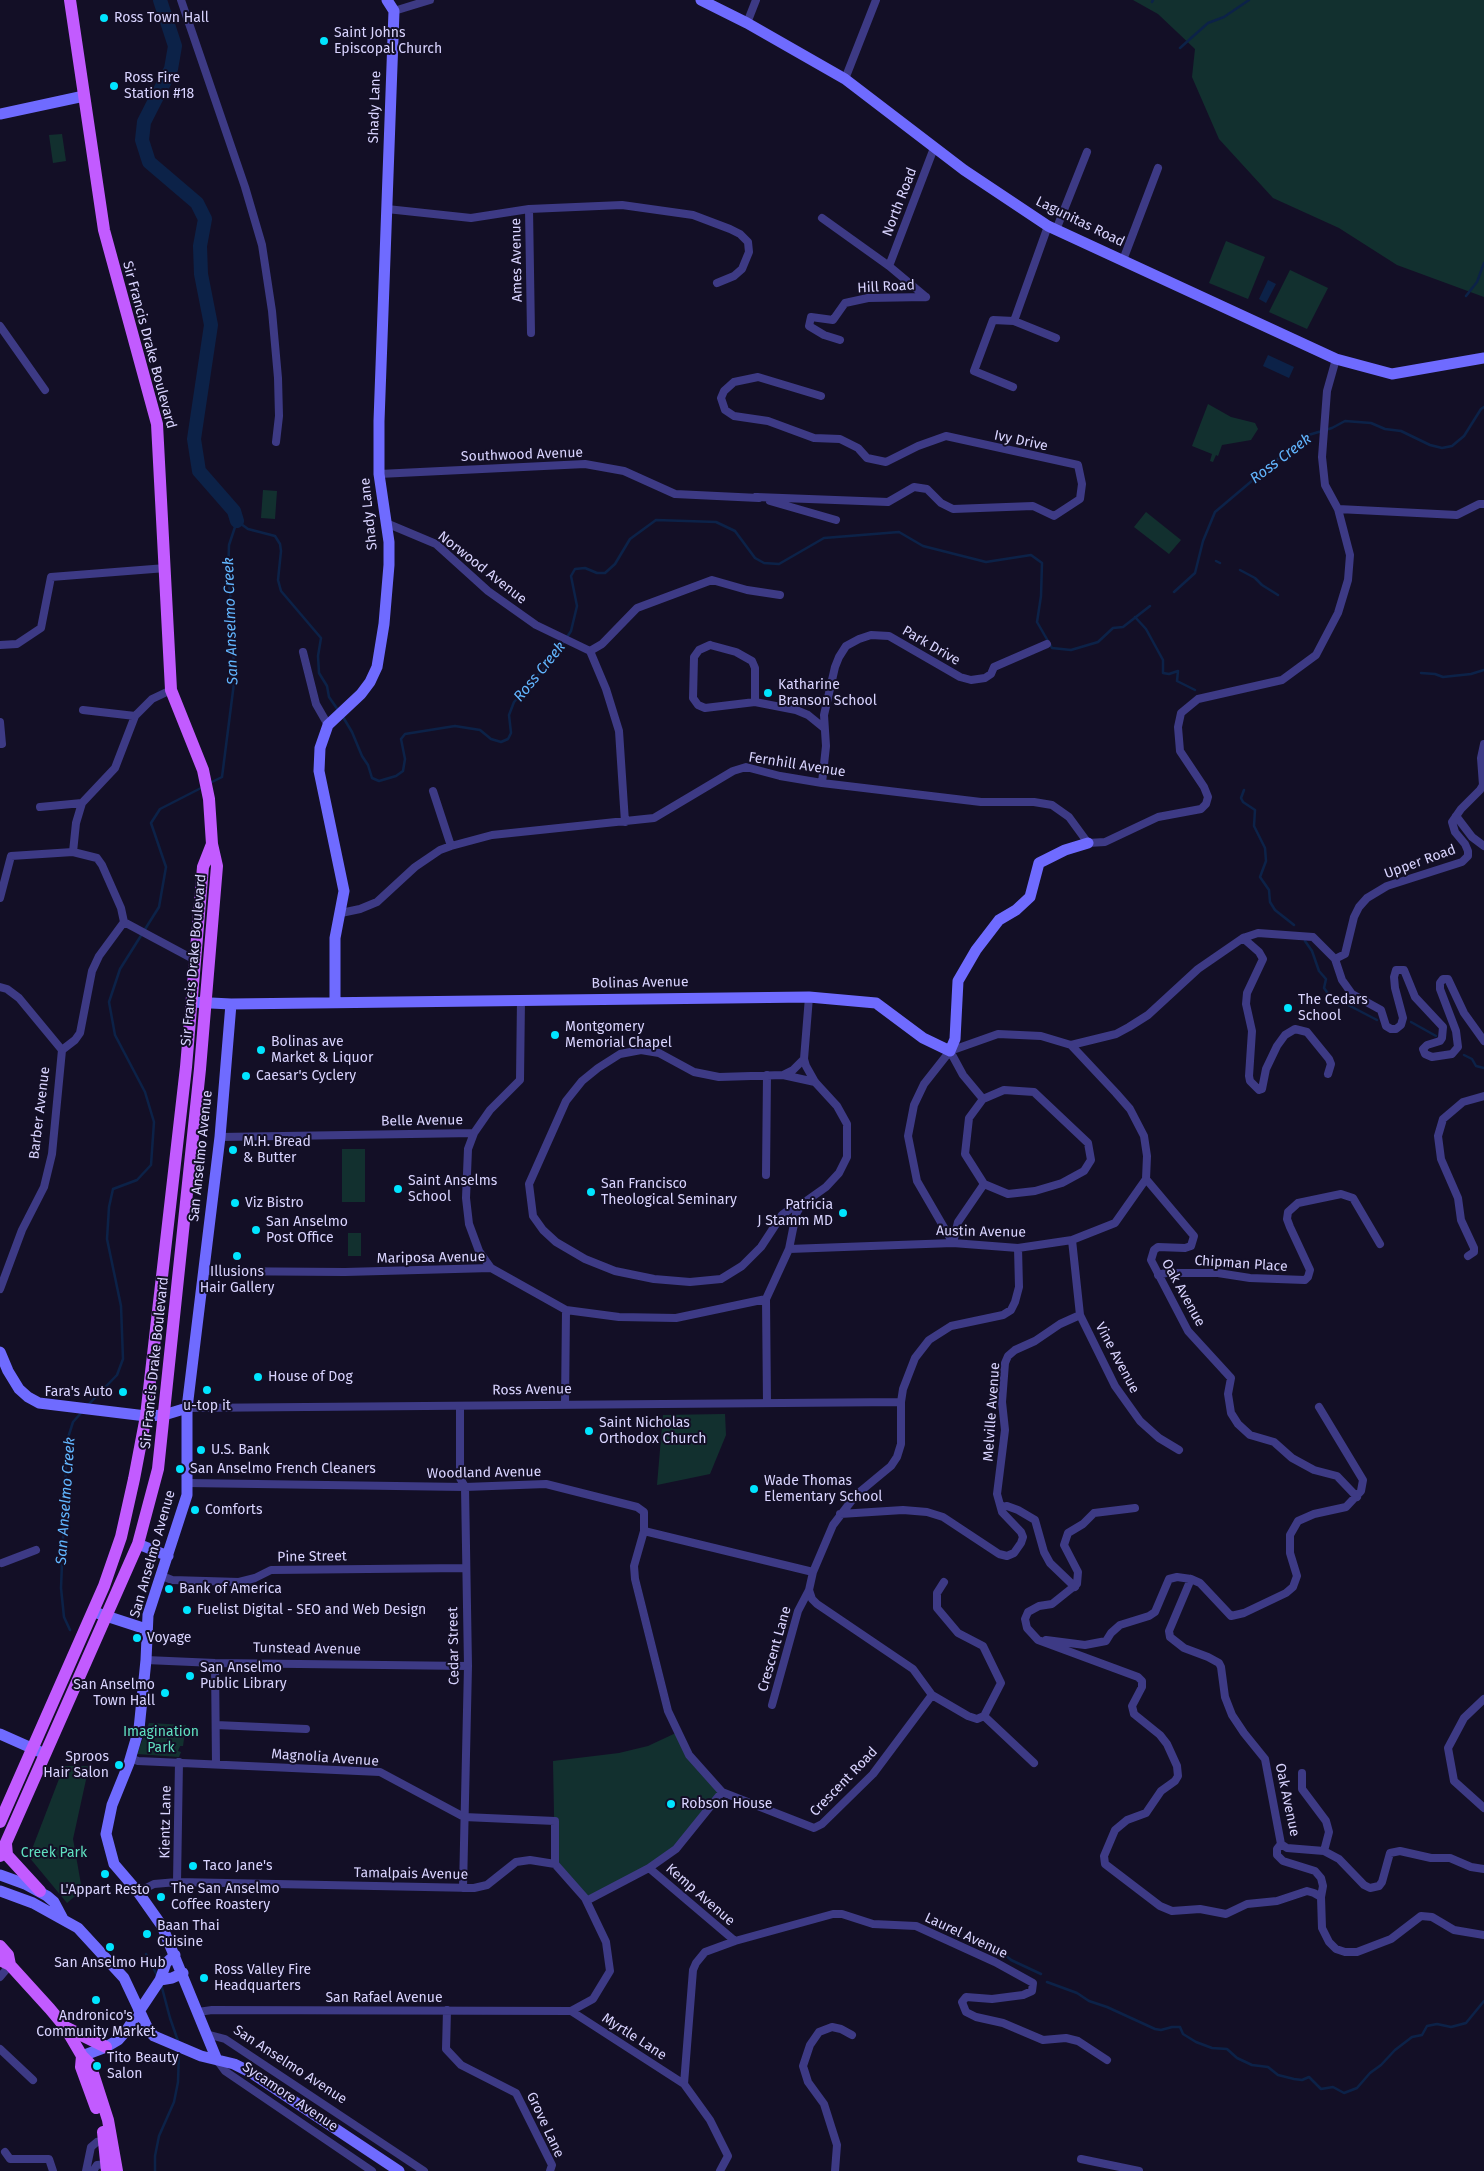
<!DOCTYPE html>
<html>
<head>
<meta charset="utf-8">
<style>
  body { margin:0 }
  canvas { display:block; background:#130f26 }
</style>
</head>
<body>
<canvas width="1484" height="2171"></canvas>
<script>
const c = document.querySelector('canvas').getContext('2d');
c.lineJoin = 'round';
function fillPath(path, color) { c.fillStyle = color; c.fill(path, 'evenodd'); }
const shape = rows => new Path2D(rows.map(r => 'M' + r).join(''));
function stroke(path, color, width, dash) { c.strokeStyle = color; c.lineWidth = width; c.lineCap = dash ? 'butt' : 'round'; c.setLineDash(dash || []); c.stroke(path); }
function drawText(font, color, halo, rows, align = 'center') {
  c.font = font + ' "Fira Sans",sans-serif'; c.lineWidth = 4; c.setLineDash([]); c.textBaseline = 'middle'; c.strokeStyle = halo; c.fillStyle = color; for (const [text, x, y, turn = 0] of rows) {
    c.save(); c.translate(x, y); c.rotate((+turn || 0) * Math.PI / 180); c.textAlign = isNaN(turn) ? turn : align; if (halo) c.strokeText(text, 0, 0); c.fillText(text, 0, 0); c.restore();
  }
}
fillPath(shape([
  [1133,0,1484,0,1484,297,1397,265,1339,228,1273,198,1219,139,1192,77,1195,49,1158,14],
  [62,134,66,161,53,163,49,135],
  [1226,241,1265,257,1248,299,1209,283],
  [1290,270,1328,288,1307,329,1269,312],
  [1208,404,1231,417,1255,423,1258,429,1251,440,1222,445,1218,456,1216,455,1213,462,1210,461,1212,454,1192,446],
  [263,490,277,491,275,519,261,518],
  [1146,512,1181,540,1169,554,1134,527],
  [342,1149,365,1149,365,1202,342,1202],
  [361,1233,361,1256,348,1256,348,1233],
  [725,1414,726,1435,710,1474,657,1485,663,1415],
  [149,1723,186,1725,183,1746,180,1746,178,1751,181,1752,179,1757,137,1754],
  [678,1732,689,1755,722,1792,676,1849,588,1900,555,1864,553,1761,619,1753,648,1746],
  [64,1766,89,1766,73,1839,82,1890,67,1903,29,1857]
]), '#12302f');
fillPath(shape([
  [1268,280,1276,284,1266,303,1259,299],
  [1268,355,1294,367,1289,378,1263,366]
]), '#0c2248');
stroke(shape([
  [1152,2,1153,0],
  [1180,48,1208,23,1224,17,1249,0],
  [1466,296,1477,282,1484,263],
  [1216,561,1220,563],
  [1240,570,1255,578,1262,585,1278,595],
  [1174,592,1195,573,1203,541,1215,512,1305,436,1332,428,1345,421,1371,423,1385,429,1401,431,1430,445,1442,448,1452,446,1464,436,1481,409,1484,407],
  [1135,617,1146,629,1163,660,1163,673,1169,674,1178,671,1177,681,1195,690],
  [1421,673,1435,674,1443,677,1471,674,1484,670],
  [343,717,352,732,362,756,368,765,372,778,379,781,396,776,403,771,405,759,401,739,405,734,455,726,480,730,491,739,501,742,508,739,511,733,509,715,514,702,554,657,571,631,577,606,571,576,575,569,585,568,597,573,605,573,615,564,630,539,656,520,716,522,735,531,755,558,764,563,779,564,824,538,899,532,923,546,986,562,1031,555,1042,563,1041,596,1037,622,1052,648,1071,650,1098,642,1113,628,1123,627,1150,606],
  [210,783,222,777,234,683,233,621,228,576,229,545,237,521,248,529,275,536,280,544,281,551,278,580,281,591,321,638,318,656,319,673,327,686,329,697,338,710],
  [1244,790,1241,798,1243,802,1255,810,1254,826,1265,848,1266,861,1260,877,1269,890,1270,902,1275,910,1294,925],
  [1305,941,1312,951,1319,971,1326,979,1324,988,1329,995,1377,1020],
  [1411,1022,1436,1036],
  [1464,1055,1472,1059,1476,1066,1484,1068],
  [88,1405,117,1375,123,1359,121,1306,107,1239,109,1207,113,1189,137,1180,151,1165,154,1122,145,1092,115,1035,109,1002,120,969,159,907,166,867,151,823,160,809,203,787],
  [70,1630,64,1617,61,1588,67,1441,73,1422,81,1413],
  [996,1947,1011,1960,1041,1974],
  [146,1954,157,1975],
  [1047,1982,1077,1993,1089,2001,1107,2007,1155,2029,1161,2030,1172,2027,1180,2027,1183,2034,1196,2042,1212,2048,1227,2049,1237,2058,1252,2065,1268,2067,1278,2075,1294,2079,1302,2080,1309,2077,1321,2089,1333,2087,1344,2093,1357,2088,1370,2073,1381,2065,1395,2050,1412,2037,1422,2035,1427,2026,1437,2024,1451,2027,1466,2023,1484,2001],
  [161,1984,170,2018,178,2041],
  [155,2171,155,2156,159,2136,174,2102,178,2082,179,2052]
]), '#0c2248', 2.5);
stroke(shape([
  [160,0,175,46,171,69,144,122,142,140,149,162,197,203,205,219,200,246,201,274,211,325,194,439,199,471,234,511,237,521]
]), '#0c2248', 14);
stroke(shape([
  [181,0,245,187,262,245,272,311,278,378,279,416,276,442],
  [394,11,430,0],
  [747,23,756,0],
  [845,79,876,0],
  [387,209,471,218,529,209,622,205,693,215,730,229,740,234,748,242,749,252,742,269,734,276,717,283],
  [529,209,531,333],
  [822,218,889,266,926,297],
  [1056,230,1087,152],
  [1123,260,1158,168],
  [889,266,934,148],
  [1014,321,1056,338],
  [0,326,45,390],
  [840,340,824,335,809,326,811,317,833,320,845,303,868,298,926,297],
  [1013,387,974,371,993,320,1014,321,1048,226],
  [379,474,585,464,624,471,675,494,759,498],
  [756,497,888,502,914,487,927,489,941,503,953,509,1033,506,1054,516,1080,499,1082,484,1078,465,946,436,918,446,886,462,867,458,858,448,840,439,814,438,768,421,734,416,725,410,721,398,724,391,734,382,758,377,821,396],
  [770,501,836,520],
  [1338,509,1457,515,1479,504,1484,504],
  [386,523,436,544,488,591,536,625,590,651,606,689,619,731,625,822],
  [0,645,17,644,41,628,51,577,166,568],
  [710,645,736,652,752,661,755,668,755,702,705,708,698,705,693,698,694,657,699,650,710,645],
  [590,651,602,644,637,608,712,580,747,590,780,595],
  [303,652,316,704,328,725],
  [755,702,796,710,808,715,824,728],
  [83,710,135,716],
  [0,722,2,744,0,744],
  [822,783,826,746,824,715,835,667,839,657,846,646,859,639,871,635,889,636,960,677,971,680,985,678,991,674,994,667,1047,644],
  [433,791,451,846],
  [40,807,82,803],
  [1456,816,1472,837,1484,846],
  [73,852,76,823,82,803,115,768,135,716,152,699,171,690],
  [0,898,11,856,73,852,97,858,102,865,121,908,124,922,99,956,92,971,80,1033,75,1040,62,1050],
  [341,913,360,909,377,902,415,867,440,850,451,846,492,835,654,818,733,771,746,767,780,776,822,783,981,802,1034,802,1052,805,1069,817,1088,843,1105,842,1158,817,1201,809,1206,804,1208,797,1204,787,1180,751,1178,727,1181,713,1198,699,1282,680,1316,655,1338,613,1348,580,1350,555,1338,509,1325,485,1322,457,1327,391,1336,359],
  [124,922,195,960],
  [1243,938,1259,952,1263,959,1247,993,1246,1004,1252,1031,1249,1076,1250,1081,1259,1090,1262,1089,1266,1069,1277,1046,1285,1035,1295,1029,1307,1032,1329,1059,1331,1064,1328,1074],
  [1335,959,1345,954,1354,917,1359,907,1367,898,1387,886,1462,862,1468,856,1468,851,1465,844,1455,832,1452,822,1461,809,1480,790,1483,785,1481,758,1484,744],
  [0,987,7,989,19,998,62,1050],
  [1071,1045,1116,1034,1129,1027,1148,1015,1198,969,1243,938,1258,933,1313,937,1335,959,1342,980,1352,994,1381,1010,1386,1026,1391,1029,1396,1029,1401,1025,1403,1018,1395,988,1394,977,1396,970,1404,970,1415,997,1443,1027,1442,1038,1440,1041,1427,1045,1423,1049,1425,1054,1432,1057,1452,1054,1458,1047,1456,1031,1440,989,1440,983,1443,979,1448,979,1464,1013,1484,1041],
  [950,1051,998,1034,1041,1036,1071,1045,1116,1093,1130,1109,1144,1136,1147,1156,1146,1179,1194,1236,1191,1246,1185,1248,1158,1247,1154,1250,1151,1260,1188,1331,1231,1378,1228,1394,1231,1413,1238,1424,1250,1435,1274,1442,1292,1458,1314,1470,1337,1476,1357,1497],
  [950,1051,963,1075,983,1099,1004,1090,1034,1092,1088,1143,1091,1160,1084,1171,1062,1183,1035,1191,1008,1194,984,1184,958,1222,953,1243],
  [950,1051,924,1084,914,1105,908,1136,917,1181,953,1243],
  [783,1075,793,1070,804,1059],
  [983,1099,969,1118,965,1154,984,1184],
  [474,1133,468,1149,466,1198,469,1224,479,1251,491,1268],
  [220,1137,474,1133,490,1110,520,1080,521,999],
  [766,1175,767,1075],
  [802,1204,790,1209,782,1215,761,1247,742,1266,721,1279,690,1282,654,1279,615,1271,585,1259,556,1242,543,1230,533,1216,529,1184,566,1101,582,1081,598,1068,620,1054,641,1050,659,1053,694,1072,719,1077,783,1075,815,1082],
  [1072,1240,1080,1315,1115,1386,1140,1421,1159,1438,1179,1450],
  [789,1249,953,1243,1018,1248,1072,1240,1115,1223,1146,1179],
  [1468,1256,1474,1252,1474,1248,1461,1220,1458,1198,1441,1159,1438,1136,1443,1119,1463,1102,1484,1096],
  [204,1271,345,1272,491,1268,566,1310,619,1317,676,1318,766,1299],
  [1158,1275,1166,1273,1218,1273,1250,1278,1305,1280,1308,1277,1310,1270,1290,1227,1287,1219,1288,1212,1298,1203,1341,1194,1353,1198,1380,1244],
  [0,1289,22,1230,44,1187,52,1154,62,1050],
  [767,1403,766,1299,789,1249,796,1214,802,1204,826,1187,839,1173,847,1157,847,1124,837,1106,815,1082,806,1066,804,1059,809,997],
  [565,1405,566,1310],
  [460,1406,460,1478,465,1487,468,1666,463,1888],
  [187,1408,901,1402],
  [187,1483,465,1487,546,1484,637,1507,644,1512,644,1531,813,1572],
  [1002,1507,1007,1506,1018,1510,1035,1520,1044,1552,1050,1563,1075,1587],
  [1135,1508,1094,1513,1083,1524,1068,1533,1064,1545,1078,1572,1077,1584,1052,1604,1039,1606,1028,1612,1025,1619,1027,1628,1038,1640,1138,1677,1142,1681,1142,1687,1132,1706,1134,1714,1160,1735,1167,1744,1177,1766,1178,1776,1175,1781,1161,1791,1146,1813,1127,1820,1115,1830,1104,1856,1105,1864,1160,1906,1172,1911,1200,1909,1226,1914,1247,1904,1277,1901,1307,1891,1314,1893,1321,1897,1322,1928,1329,1942,1336,1949,1345,1952,1357,1952,1391,1939,1421,1916,1432,1917,1454,1930,1484,1935],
  [840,1514,903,1510,927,1512,943,1517,999,1554,1007,1556,1014,1553,1021,1543,1023,1537,1021,1532,1002,1512,997,1494,1005,1430,1002,1402,1005,1363,1008,1356,1015,1350,1035,1341,1060,1324,1080,1315],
  [644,1531,634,1566,635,1579,668,1711,689,1755,722,1792,814,1828,822,1824,873,1774,932,1695,913,1669,817,1604,812,1599,809,1590],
  [2,1563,36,1550],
  [162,1576,172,1580,239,1582,255,1578,271,1570,465,1568],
  [1191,1579,1169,1631,1170,1637,1184,1648,1208,1657,1219,1663,1221,1667,1225,1697,1232,1715,1244,1733,1265,1759,1281,1844,1287,1848,1324,1851,1339,1859,1364,1885,1370,1888,1379,1886,1382,1882,1390,1853,1400,1851,1431,1858,1450,1858,1471,1867,1484,1869],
  [1046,1640,1085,1645,1106,1641,1111,1633,1120,1625,1149,1616,1155,1612,1169,1579,1177,1577,1191,1579,1200,1583,1231,1616,1244,1613,1286,1593,1293,1587,1297,1576,1290,1553,1290,1535,1298,1521,1314,1514,1346,1507,1361,1491,1363,1480,1319,1407],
  [146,1660,215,1663,468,1666],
  [215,1663,216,1764],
  [932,1695,968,1716,977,1719,984,1716,1001,1683,983,1646,958,1633,937,1608,937,1593,944,1582],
  [1484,1699,1464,1718,1448,1748,1454,1781,1484,1808],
  [772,1705,798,1611,809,1590,813,1572,833,1525,856,1495,891,1466,897,1457,901,1444,901,1402,903,1389,915,1358,929,1340,951,1326,1003,1315,1011,1310,1015,1302,1019,1287,1018,1248],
  [984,1716,1034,1763],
  [216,1725,306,1729],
  [130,1758,138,1761,380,1772,464,1817,555,1821,555,1864],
  [1302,1773,1302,1789,1326,1821,1329,1832,1324,1851],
  [1281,1844,1277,1849,1277,1855,1283,1861,1315,1871,1321,1878,1323,1886,1321,1897],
  [649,1868,735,1941],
  [177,1882,179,1762],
  [138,1892,154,1884,177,1882,474,1888,487,1885,516,1862,530,1860,555,1864,585,1898,606,1942,610,1971,593,1999,571,2011,212,2010,198,2012],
  [588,1900,649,1868,676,1849,722,1792],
  [0,1977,10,1965],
  [447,2010,446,2049,461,2065,516,2093,552,2165,550,2171],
  [571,2011,684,2084],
  [206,2034,225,2039,424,2171],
  [0,2049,33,2080],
  [217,2060,225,2071,372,2171],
  [5,2152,10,2159,49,2159,53,2171],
  [1081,2159,1139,2171],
  [86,2171,91,2147,97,2142,105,2140],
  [93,2171,97,2165,107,2164],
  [720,2171,728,2156,710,2120,684,2084,693,1970,696,1963,705,1952,735,1941,833,1914,842,1914,873,1924,916,1926,995,1962,1033,1983,1032,1991,1023,1995,992,1999,966,1997,962,2002,966,2012,976,2017,1003,2023,1043,2040,1066,2038,1078,2041,1107,2060],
  [835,2171,837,2145,824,2104,808,2082,803,2066,810,2045,819,2032,832,2027,841,2029,852,2035]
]), '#3d3a85', 8);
stroke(shape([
  [701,0,747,23,845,79,964,170,1048,226,1336,359,1392,374,1484,358],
  [0,114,84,96],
  [191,1002,231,1004,809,997,876,1003,923,1038,950,1051,955,1039,958,981,976,950,999,920,1016,910,1030,897,1039,863,1065,850,1088,843],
  [335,1002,335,938,344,891,319,771,320,748,328,725,361,694,370,682,377,667,384,624,389,565,389,542,379,474,379,421,394,11,387,0],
  [0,1352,8,1371,19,1389,28,1397,39,1403,146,1416,164,1415,187,1408],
  [138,1544,168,1556],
  [97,1613,146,1629],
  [0,1734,45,1754],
  [0,1875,25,1884,47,1896,54,1902,63,1919],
  [0,1891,33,1903,78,1928,124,1978,149,2031,154,2036,201,2056,234,2064,250,2072,399,2171],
  [160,1980,172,1978,183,1973],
  [82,2056,106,2047,118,2040,126,2031,160,1980,166,1963,175,1955],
  [217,2060,162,1926,138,1892,114,1864,106,1834,112,1805,129,1763,139,1729,146,1660,148,1615,187,1495,187,1408,220,1137,231,1004]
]), '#6f6bff', 11);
stroke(shape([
  [0,1822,104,1586,121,1537,134,1479,146,1416,186,1067,203,867,212,844],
  [6,1844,7,1855,40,1891],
  [0,1856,138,1544,158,1469,200,1069,217,866,212,844,209,799,203,770,171,690,157,424,104,230,70,0],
  [0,1946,8,1955,10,1965],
  [0,1960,10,1965,50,2009,65,2027,82,2056,90,2064,108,2120,117,2171],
  [65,2027,106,2047],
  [82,2056,81,2067,96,2108],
  [103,2132,107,2171]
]), '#c25bff', 12);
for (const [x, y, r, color] of [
  [104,18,5,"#00e5ff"],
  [324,41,5,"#00e5ff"],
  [114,86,5,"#00e5ff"],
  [768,693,5,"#00e5ff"],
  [1288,1008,5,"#00e5ff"],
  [555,1035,5,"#00e5ff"],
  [261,1050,5,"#00e5ff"],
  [246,1076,5,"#00e5ff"],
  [233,1150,5,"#00e5ff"],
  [398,1189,5,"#00e5ff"],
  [591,1192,5,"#00e5ff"],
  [235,1203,5,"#00e5ff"],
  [843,1213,5,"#00e5ff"],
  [256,1230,5,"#00e5ff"],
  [237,1256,5,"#00e5ff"],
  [258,1377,5,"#00e5ff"],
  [207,1390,5,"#00e5ff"],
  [123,1392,5,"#00e5ff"],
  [589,1431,5,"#00e5ff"],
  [201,1450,5,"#00e5ff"],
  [180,1469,5,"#00e5ff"],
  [754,1489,5,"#00e5ff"],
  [195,1510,5,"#00e5ff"],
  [169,1589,5,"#00e5ff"],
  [187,1610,5,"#00e5ff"],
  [137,1638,5,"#00e5ff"],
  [190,1676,5,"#00e5ff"],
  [165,1693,5,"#00e5ff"],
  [119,1765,5,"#00e5ff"],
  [671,1804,5,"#00e5ff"],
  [193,1866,5,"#00e5ff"],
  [105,1874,5,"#00e5ff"],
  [161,1897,5,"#00e5ff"],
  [147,1934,5,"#00e5ff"],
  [110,1947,5,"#00e5ff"],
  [204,1978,5,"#00e5ff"],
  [96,2000,5,"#00e5ff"],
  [97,2066,5,"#00e5ff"]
]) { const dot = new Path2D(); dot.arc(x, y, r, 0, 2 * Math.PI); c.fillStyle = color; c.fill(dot); stroke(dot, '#130f26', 2); }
drawText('14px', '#d9d4ff', '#130f26', [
  ["Ross Town Hall",114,18],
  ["Saint Johns",334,33],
  ["Episcopal Church",334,49],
  ["Ross Fire",124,78],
  ["Station #18",124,94],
  ["Katharine",778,685],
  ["Branson School",778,701],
  ["The Cedars",1298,1000],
  ["School",1298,1016],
  ["Montgomery",565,1027],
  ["Memorial Chapel",565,1043],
  ["Bolinas ave",271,1042],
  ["Market & Liquor",271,1058],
  ["Caesar's Cyclery",256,1076],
  ["M.H. Bread",243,1142],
  ["& Butter",243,1158],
  ["Saint Anselms",408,1181],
  ["School",408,1197],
  ["San Francisco",601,1184],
  ["Theological Seminary",601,1200],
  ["Viz Bistro",245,1203],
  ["Patricia",833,1205,"right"],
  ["J Stamm MD",833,1221,"right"],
  ["San Anselmo",266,1222],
  ["Post Office",266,1238],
  ["Illusions",237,1272,"center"],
  ["Hair Gallery",237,1288,"center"],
  ["House of Dog",268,1377],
  ["Fara's Auto",113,1392,"right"],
  ["u-top it",207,1406,"center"],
  ["Saint Nicholas",599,1423],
  ["Orthodox Church",599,1439],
  ["U.S. Bank",211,1450],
  ["San Anselmo French Cleaners",190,1469],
  ["Wade Thomas",764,1481],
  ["Elementary School",764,1497],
  ["Comforts",205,1510],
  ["Bank of America",179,1589],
  ["Fuelist Digital - SEO and Web Design",197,1610],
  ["Voyage",147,1638],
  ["San Anselmo",200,1668],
  ["Public Library",200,1684],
  ["San Anselmo",155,1685,"right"],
  ["Town Hall",155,1701,"right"],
  ["Sproos",109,1757,"right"],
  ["Hair Salon",109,1773,"right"],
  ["Robson House",681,1804],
  ["Taco Jane's",203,1866],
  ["The San Anselmo",171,1889],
  ["Coffee Roastery",171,1905],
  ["L'Appart Resto",105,1890,"center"],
  ["Baan Thai",157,1926],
  ["Cuisine",157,1942],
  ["San Anselmo Hub",110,1963,"center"],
  ["Ross Valley Fire",214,1970],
  ["Headquarters",214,1986],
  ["Andronico's",96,2016,"center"],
  ["Community Market",96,2032,"center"],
  ["Tito Beauty",107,2058],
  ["Salon",107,2074]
], 'left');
drawText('14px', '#d9d4ff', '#130f26', [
  ["Shady Lane",375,107,-88],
  ["North Road",900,202,-69],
  ["Lagunitas Road",1080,222,26],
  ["Ames Avenue",517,260,-91],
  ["Hill Road",886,287,-3],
  ["Sir Francis Drake Boulevard",149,345,75],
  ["Ivy Drive",1021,441,12],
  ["Southwood Avenue",522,455,-2],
  ["Shady Lane",369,514,-96],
  ["Norwood Avenue",482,568,38],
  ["Park Drive",931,646,30],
  ["Fernhill Avenue",797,765,9],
  ["Upper Road",1420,862,-20],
  ["Sir Francis Drake Boulevard",194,960,-85],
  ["Bolinas Avenue",640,983,-1],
  ["Barber Avenue",40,1113,-83],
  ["Belle Avenue",422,1121,-1],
  ["San Anselmo Avenue",201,1156,-84],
  ["Austin Avenue",981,1232,1],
  ["Mariposa Avenue",431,1258,-1],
  ["Chipman Place",1241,1264,4],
  ["Oak Avenue",1183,1293,61],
  ["Vine Avenue",1117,1358,62],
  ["Sir Francis Drake Boulevard",155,1363,-84],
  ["Ross Avenue",532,1390,-1],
  ["Melville Avenue",992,1412,-86],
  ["Woodland Avenue",484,1473,-1],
  ["San Anselmo Avenue",153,1554,-74],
  ["Pine Street",312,1557,-1],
  ["Cedar Street",454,1646,-91],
  ["Tunstead Avenue",307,1649,1],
  ["Crescent Lane",775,1649,-74],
  ["Magnolia Avenue",325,1758,4],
  ["Crescent Road",844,1782,-46],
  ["Oak Avenue",1287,1800,78],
  ["Kientz Lane",166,1822,-89],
  ["Tamalpais Avenue",411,1874,1],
  ["Kemp Avenue",700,1895,41],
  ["Laurel Avenue",966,1936,25],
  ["San Rafael Avenue",384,1998],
  ["Myrtle Lane",634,2037,33],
  ["San Anselmo Avenue",290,2065,33],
  ["Sycamore Avenue",290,2097,34],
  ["Grove Lane",545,2125,65]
]);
drawText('14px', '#5fe0c0', '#130f26', [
  ["Imagination",161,1732],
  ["Park",161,1748],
  ["Creek Park",54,1853]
]);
drawText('italic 15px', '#62b6ff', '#130f26', [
  ["Ross Creek",1281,459,-37],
  ["San Anselmo Creek",231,621,-92],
  ["Ross Creek",540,672,-51],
  ["San Anselmo Creek",66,1501,-86]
]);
</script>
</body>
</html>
